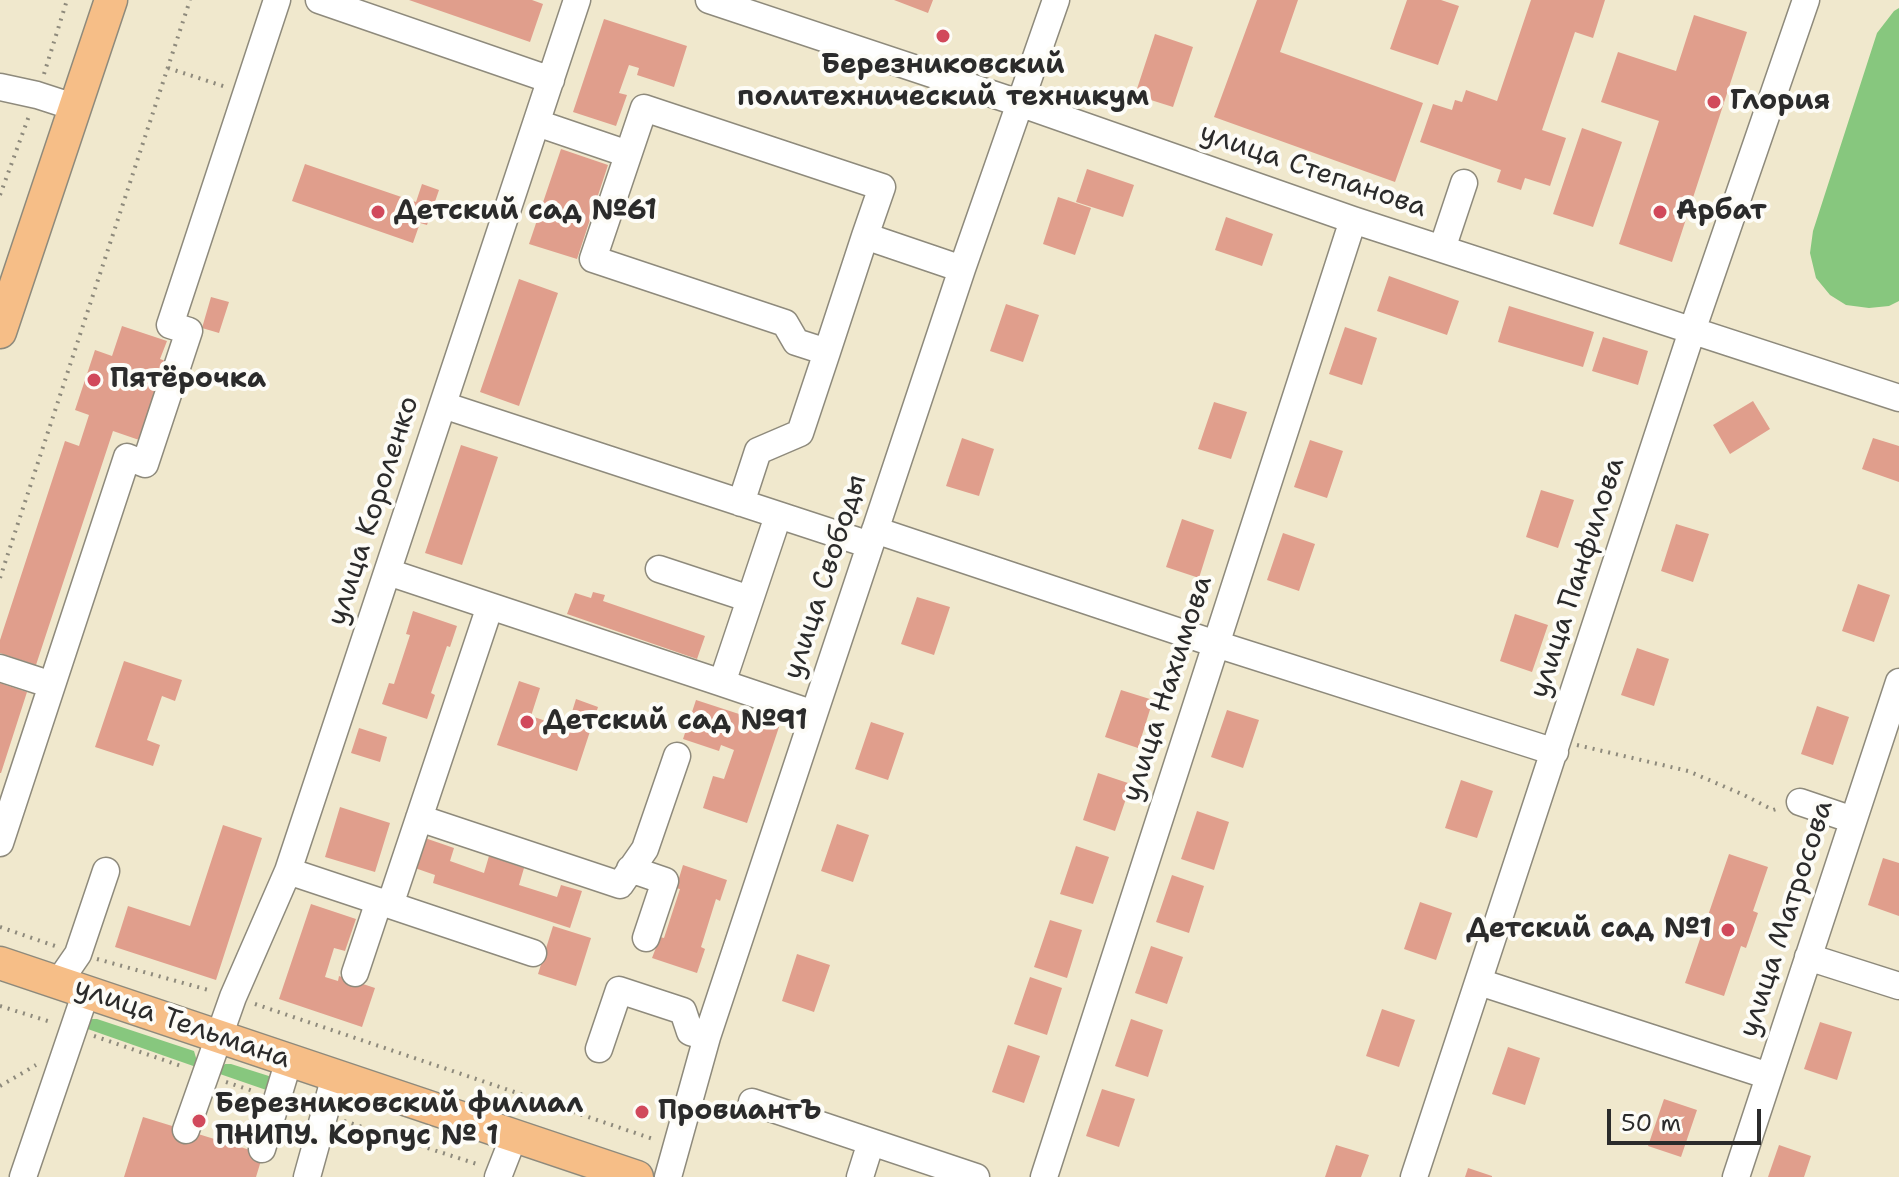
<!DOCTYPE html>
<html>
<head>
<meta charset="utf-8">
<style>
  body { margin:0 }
  #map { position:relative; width:1899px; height:1177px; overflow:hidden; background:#f0e8cd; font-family:"Shantell Sans",sans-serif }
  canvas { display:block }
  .scale { position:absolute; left:1607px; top:1109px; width:154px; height:36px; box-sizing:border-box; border:4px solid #2b2b2b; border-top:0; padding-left:10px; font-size:24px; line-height:28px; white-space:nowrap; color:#2b2b2b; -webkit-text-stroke:6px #fdfcf7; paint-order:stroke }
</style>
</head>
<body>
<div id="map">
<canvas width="1899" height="1177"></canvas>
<div class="scale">50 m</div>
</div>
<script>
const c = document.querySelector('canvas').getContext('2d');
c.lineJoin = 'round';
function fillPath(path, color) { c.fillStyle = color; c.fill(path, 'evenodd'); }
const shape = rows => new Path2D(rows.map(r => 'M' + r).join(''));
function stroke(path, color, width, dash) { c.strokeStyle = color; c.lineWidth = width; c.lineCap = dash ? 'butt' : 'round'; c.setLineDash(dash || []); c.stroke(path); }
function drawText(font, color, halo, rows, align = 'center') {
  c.font = font + ' "Shantell Sans",sans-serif'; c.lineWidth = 8; c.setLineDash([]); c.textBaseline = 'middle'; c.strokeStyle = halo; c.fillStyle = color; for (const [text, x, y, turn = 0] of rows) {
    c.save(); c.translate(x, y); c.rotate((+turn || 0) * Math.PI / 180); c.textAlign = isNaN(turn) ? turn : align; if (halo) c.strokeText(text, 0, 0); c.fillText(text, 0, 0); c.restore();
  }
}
fillPath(shape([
  [1899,8,1899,301,1889,306,1869,308,1846,305,1830,295,1816,278,1810,253,1813,231,1877,33,1894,11],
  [91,1019,97,1019,194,1051,199,1068,82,1027,84,1023],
  [225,1064,231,1064,272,1077,272,1092,217,1073]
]), '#87c77e');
fillPath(shape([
  [409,0,532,0,543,4,530,42],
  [894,0,933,0,928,13],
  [1257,0,1298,0,1280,52,1423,103,1395,182,1214,117],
  [1407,0,1441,0,1459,6,1438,65,1390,49],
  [1531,0,1605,0,1593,38,1575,32,1542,130,1566,138,1550,186,1525,178,1521,190,1497,182,1501,170,1420,142,1433,104,1452,110,1455,100,1462,102,1466,90,1497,101],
  [1694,15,1747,32,1672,262,1619,244,1659,121,1601,102,1618,52,1676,71],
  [604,19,687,46,674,87,637,75,639,68,629,65,619,93,627,95,616,126,573,112],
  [1155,34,1193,47,1173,107,1135,95],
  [1582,128,1622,142,1593,227,1553,214],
  [561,149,608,165,577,259,529,244],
  [305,164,416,202,422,184,439,190,427,225,420,223,413,243,292,201],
  [1087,169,1134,185,1123,217,1076,202],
  [1058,197,1091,208,1075,255,1043,244],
  [1226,217,1273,234,1262,266,1215,250],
  [1389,276,1459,301,1447,335,1377,311],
  [519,279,558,293,519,406,480,392],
  [211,297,229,302,219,333,202,328],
  [1006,304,1039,315,1023,362,990,351],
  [1509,306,1594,332,1583,367,1498,342],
  [122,326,167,341,160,359,171,363,145,442,113,431,36,665,0,653,0,640,65,441,79,446,89,415,75,410,95,350,112,356],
  [1345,327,1377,338,1362,385,1329,374],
  [1603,337,1648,351,1638,385,1592,371],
  [1753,401,1770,429,1730,454,1713,425],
  [1214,402,1247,412,1231,459,1198,449],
  [962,438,994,449,979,496,946,486],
  [1873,438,1899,446,1899,482,1862,469],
  [1310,440,1343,451,1327,498,1294,487],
  [461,445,498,457,462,565,425,553],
  [1541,490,1574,500,1558,548,1526,537],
  [1182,519,1214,530,1199,578,1166,567],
  [1676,524,1709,534,1693,582,1661,571],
  [1283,533,1315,544,1299,591,1267,580],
  [1858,584,1890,595,1874,642,1842,631],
  [593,592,605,595,603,601,705,636,697,659,567,614,575,593,591,598],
  [917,597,950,607,934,655,901,644],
  [413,611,457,626,450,647,447,646,431,693,435,695,427,719,382,704,389,683,394,684,410,635,406,634],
  [1515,614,1548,625,1532,672,1500,661],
  [1637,648,1669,659,1654,706,1621,695],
  [124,661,182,680,175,701,162,696,147,740,160,745,153,766,95,747],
  [519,681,540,688,531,716,567,728,576,699,598,707,577,771,497,745],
  [0,683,27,692,1,773,0,773],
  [1121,690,1153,700,1138,748,1105,737],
  [696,700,779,727,747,823,703,808,713,776,724,779,734,750,721,745,719,751,683,739],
  [1817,706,1849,717,1833,765,1801,754],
  [1227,710,1259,720,1243,768,1211,757],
  [871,722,904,733,888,780,855,769],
  [359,728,387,737,380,762,351,753],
  [1098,773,1131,784,1115,831,1083,820],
  [1461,780,1493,791,1477,838,1445,828],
  [340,807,390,823,375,872,325,857],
  [1197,811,1229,822,1214,870,1181,859],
  [837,824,869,835,853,882,821,871],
  [223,825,262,838,216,980,115,947,128,906,190,926],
  [422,837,454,848,450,861,484,873,489,856,524,868,519,885,557,897,561,885,582,891,570,928,433,883,435,875,412,867],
  [1076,846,1109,857,1093,904,1060,894],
  [1729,854,1768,867,1753,911,1758,913,1746,948,1741,946,1724,996,1685,983],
  [1883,858,1899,863,1899,916,1868,905],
  [683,865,727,880,720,901,716,899,701,947,705,949,697,973,652,958,660,937,664,938,680,889,676,888],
  [1172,875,1204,886,1189,933,1156,922],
  [1420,902,1452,913,1436,960,1404,949],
  [311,904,356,919,345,951,334,948,325,977,338,981,339,976,375,988,362,1027,279,999],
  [1050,920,1082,930,1067,978,1034,967],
  [553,926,591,938,576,986,538,974],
  [1151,946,1183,957,1167,1004,1135,993],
  [797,954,830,965,814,1012,782,1001],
  [1030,977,1062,988,1047,1035,1014,1024],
  [1382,1009,1415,1020,1399,1067,1366,1056],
  [1131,1019,1163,1030,1148,1077,1115,1066],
  [1820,1022,1852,1032,1837,1080,1804,1069],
  [1008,1045,1040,1056,1024,1103,992,1092],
  [1508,1047,1540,1058,1525,1105,1492,1094],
  [1102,1089,1135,1099,1119,1147,1086,1136],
  [1664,1099,1697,1110,1681,1157,1648,1146],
  [143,1117,263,1154,256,1177,124,1177],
  [1336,1145,1369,1155,1361,1177,1325,1177],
  [1779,1145,1811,1156,1804,1177,1768,1177],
  [1468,1168,1492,1176,1492,1177,1465,1177]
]), '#e09e8c');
const minor = shape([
  [319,0,551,80],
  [709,0,1019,103,1353,220,1899,398],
  [0,87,37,95,74,107],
  [537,123,628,154],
  [865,236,962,269],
  [1442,249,1464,183],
  [443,405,870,545],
  [741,503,758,451,800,433,827,352,865,236,882,187,644,108,593,259,785,323,796,342,827,352],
  [778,516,722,683,814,714],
  [875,530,1216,644,1555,752],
  [659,569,750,599],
  [490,606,722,683],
  [0,668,52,685],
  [1800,802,1853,820],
  [419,818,620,885,645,849,677,756],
  [0,843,127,457,145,464,189,331,170,325,277,0],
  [630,869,665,881,646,938],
  [288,871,390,905,490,606,388,572],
  [390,905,533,953],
  [1808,957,1899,986],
  [355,973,379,901],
  [1479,982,1769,1076],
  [58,983,78,954,106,871],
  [599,1049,619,990,683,1011,690,1032,707,1037],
  [752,1102,976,1177],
  [186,1130,233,997,288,871,577,0],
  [262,1149,289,1060],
  [23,1177,86,992],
  [307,1177,335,1076],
  [498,1177,514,1136],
  [668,1177,707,1037,814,714,962,269,1056,0],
  [860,1177,871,1142],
  [1044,1177,1353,220],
  [1414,1177,1692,331,1806,0],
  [1736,1177,1899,682]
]);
const major = shape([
  [0,332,111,0],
  [0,963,637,1177]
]);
stroke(minor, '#8e8a7c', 29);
stroke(major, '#8e8a7c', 35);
stroke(shape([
  [168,68,226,87],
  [44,74,67,0],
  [0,195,29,116],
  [0,578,190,0],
  [1577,745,1688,771,1744,795,1773,810,1780,808],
  [0,927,58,947],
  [97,959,212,991],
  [255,1004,656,1140],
  [0,1006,51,1022],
  [94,1036,184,1067],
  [226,1082,256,1092],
  [0,1086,36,1065],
  [344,1121,480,1165]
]), '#8e8a7c', 4, [2, 6]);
stroke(minor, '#fff', 26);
stroke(major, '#f6be87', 32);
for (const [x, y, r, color] of [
  [943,36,8,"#d1495b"],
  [1714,102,8,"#d1495b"],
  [378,212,8,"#d1495b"],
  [1660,212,8,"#d1495b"],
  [94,380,8,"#d1495b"],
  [527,722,8,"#d1495b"],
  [1728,930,8,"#d1495b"],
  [642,1112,8,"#d1495b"],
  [199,1121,8,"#d1495b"]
]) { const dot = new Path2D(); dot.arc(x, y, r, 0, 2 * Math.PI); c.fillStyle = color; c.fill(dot); stroke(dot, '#fdfcf7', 3); }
drawText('bold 28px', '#2b2b2b', '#fdfcf7', [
  ["Березниковский",943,66,"center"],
  ["политехнический техникум",943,98,"center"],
  ["Глория",1730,102],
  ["Детский сад №61",394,212],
  ["Арбат",1676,212],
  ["Пятёрочка",110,380],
  ["Детский сад №91",543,722],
  ["Детский сад №1",1712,930,"right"],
  ["Березниковский филиал",215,1105],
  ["ПНИПУ. Корпус № 1",215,1137],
  ["ПровиантЪ",658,1112]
], 'left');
drawText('28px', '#2b2b2b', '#fdfcf7', [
  ["улица Степанова",1313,171,19],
  ["улица Короленко",374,511,-72],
  ["улица Свободы",826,577,-72],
  ["улица Панфилова",1578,578,-72],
  ["улица Нахимова",1168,689,-72],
  ["улица Матросова",1787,919,-72],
  ["улица Тельмана",182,1024,19]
]);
</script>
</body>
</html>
